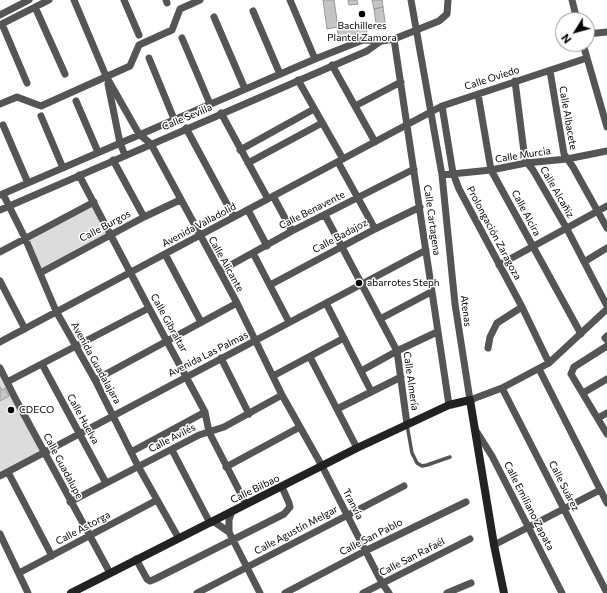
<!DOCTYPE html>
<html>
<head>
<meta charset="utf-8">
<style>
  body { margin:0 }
  #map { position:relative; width:607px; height:593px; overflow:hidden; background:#fff; font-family:Commissioner,sans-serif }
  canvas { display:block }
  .north { position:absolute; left:555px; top:12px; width:40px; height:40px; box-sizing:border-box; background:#fff; border:1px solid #999; border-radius:50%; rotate:233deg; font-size:11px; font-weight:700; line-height:16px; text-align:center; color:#000 }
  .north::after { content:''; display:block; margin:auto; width:14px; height:18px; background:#000; clip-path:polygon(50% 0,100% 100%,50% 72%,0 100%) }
</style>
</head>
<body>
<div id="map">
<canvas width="607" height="593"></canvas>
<div class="north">N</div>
</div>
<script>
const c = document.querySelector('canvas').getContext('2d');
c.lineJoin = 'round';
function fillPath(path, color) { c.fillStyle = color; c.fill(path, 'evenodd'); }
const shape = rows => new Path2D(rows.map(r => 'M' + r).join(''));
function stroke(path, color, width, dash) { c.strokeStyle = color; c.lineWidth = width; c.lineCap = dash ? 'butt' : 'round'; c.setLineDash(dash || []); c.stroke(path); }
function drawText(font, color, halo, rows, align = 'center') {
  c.font = font + ' Commissioner,sans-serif'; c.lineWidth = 3; c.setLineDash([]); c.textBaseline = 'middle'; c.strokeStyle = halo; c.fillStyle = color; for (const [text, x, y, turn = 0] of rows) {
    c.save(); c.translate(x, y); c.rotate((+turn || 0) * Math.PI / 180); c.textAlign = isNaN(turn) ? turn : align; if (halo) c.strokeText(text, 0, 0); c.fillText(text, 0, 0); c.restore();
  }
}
fillPath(shape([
  [94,202,111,234,40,273,25,238],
  [0,367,44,452,0,476]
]), '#dcdcdc');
const building = shape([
  [323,0,334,0,338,27,327,29,323,0],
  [348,0,357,0,358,4,349,5,348,0],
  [372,0,382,0,383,7,374,9,372,0],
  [383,7,386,29,377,30,374,9,383,7],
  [365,23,367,33,339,38,337,28,365,23],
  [0,387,2,390,5,388,9,396,0,401,0,387]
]);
fillPath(building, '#c4c4c4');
stroke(building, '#999', 1);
stroke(shape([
  [407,425,412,453,417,463,422,466,427,465,450,457]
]), '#555', 3.5);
stroke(shape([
  [74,0,106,76,139,134,151,144,237,303,282,395,322,466,382,583,389,593],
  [124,0,139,35],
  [166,0,167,3],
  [290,0,315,59],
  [411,0,442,175,455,304,470,400,502,388,549,363,607,309],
  [572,0,577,20],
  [35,7,65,74],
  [253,11,280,74],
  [0,15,29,0],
  [214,17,245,89],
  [2,24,27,83],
  [0,25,49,0],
  [587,34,607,32],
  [182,38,210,104],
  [394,39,449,405],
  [583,44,607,127],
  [149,58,174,119],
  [332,65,375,142],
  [550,71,564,154,573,167,607,228],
  [298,80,343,159],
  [515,81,525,160,533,170,567,229,607,306],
  [108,84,120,143,125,155],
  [478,94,491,170,581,334],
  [76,101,98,152],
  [0,104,17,97,41,106,130,66,139,45,172,30,180,9,200,0],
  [355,106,401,82],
  [442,106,453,173,459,189,522,307,549,363],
  [221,113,268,199],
  [41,116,63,168],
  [3,125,28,183],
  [186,128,234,217],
  [240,150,314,109],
  [113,160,144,217],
  [338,162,375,229],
  [248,163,322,123],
  [79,175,149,308,205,412,209,432,246,504],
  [442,175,491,170,526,163,567,159,607,151],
  [3,194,25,238,56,311,95,380,138,466,178,537],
  [0,195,315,59,363,40,382,41,394,39,439,21,447,14,448,0],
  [273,196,292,231],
  [0,210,367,51,381,41],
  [248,210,267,246],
  [325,215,397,351,407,424],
  [0,252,94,202],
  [253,253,289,322],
  [165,254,201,322],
  [584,262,607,248],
  [499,265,607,206],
  [220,271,292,231,414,169],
  [40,273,144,217,180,200],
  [0,281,25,329],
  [270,285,375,229,420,207],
  [326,303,371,391],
  [380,319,431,292],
  [607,336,605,338,607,340],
  [0,342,442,106,587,58],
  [607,346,574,367,571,374,607,434],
  [488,348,490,337,497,323,522,307],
  [310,357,357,448],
  [221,358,249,414],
  [42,364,106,483],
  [0,368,15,398,110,573],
  [539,369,607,503],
  [361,371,397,351,437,332],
  [273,376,344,338],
  [95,380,237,303],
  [7,382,149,308],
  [502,388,607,593],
  [583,393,607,379],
  [337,409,401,377],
  [598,418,607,413],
  [475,429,492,456,562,593],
  [172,450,210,523],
  [131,452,205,412],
  [226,467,300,427],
  [8,472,52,556],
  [0,476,426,250],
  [70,502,199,435,224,427,282,395],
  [232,511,229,520,229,532,260,593],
  [213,521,229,532],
  [0,534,28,593],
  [494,545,600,490],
  [136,559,147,579,150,581,155,579,284,514,290,507,289,503,282,487],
  [19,573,157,500],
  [197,593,404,486],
  [285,593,365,551,466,502],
  [363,593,470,539],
  [447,593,471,583]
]), '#555', 7);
stroke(shape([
  [71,593,357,448,449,405,470,400,494,545,504,593]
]), '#222', 8);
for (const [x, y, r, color] of [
  [362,14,4,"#000"],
  [359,283,4,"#000"],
  [11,410,4,"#000"]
]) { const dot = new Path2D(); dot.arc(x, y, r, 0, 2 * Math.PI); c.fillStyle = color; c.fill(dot); stroke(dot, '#fff', 1.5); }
drawText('10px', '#000', '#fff', [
  ["Bachilleres",362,26,"center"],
  ["Plantel Zamora",362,38,"center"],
  ["abarrotes Steph",367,283],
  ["CDECO",19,410]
], 'left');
drawText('10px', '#000', '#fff', [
  ["Calle Oviedo",492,78,-18],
  ["Calle Sevilla",187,117,-23],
  ["Calle Albacete",568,118,80],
  ["Calle Murcia",523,155,-9],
  ["Calle Alcañiz",557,192,60],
  ["Calle Benavente",312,210,-27],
  ["Calle Alcira",526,213,62],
  ["Calle Cartagena",432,220,82],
  ["Avenida Valladolid",199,225,-28],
  ["Calle Burgos",105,226,-28],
  ["Prolongación Zaragoza",494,233,62],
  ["Calle Badajoz",340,236,-28],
  ["Calle Alicante",226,264,61],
  ["Atenas",466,311,83],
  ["Calle Gibraltar",169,323,61],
  ["Avenida Las Palmas",208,354,-27],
  ["Avenida Guadalajara",96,363,61],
  ["Calle Almería",411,381,82],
  ["Calle Huelva",83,419,61],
  ["Calle Avilés",172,438,-27],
  ["Calle Guadalupe",63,466,62],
  ["Calle Suárez",564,486,63],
  ["Calle Bilbao",255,489,-26],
  ["Tranvía",353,504,63],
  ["Calle Emiliano Zapata",529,506,63],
  ["Calle Astorga",83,528,-28],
  ["Calle Agustín Melgar",296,530,-28],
  ["Calle San Pablo",371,537,-27],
  ["Calle San Rafaél",412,557,-27]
]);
</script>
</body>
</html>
